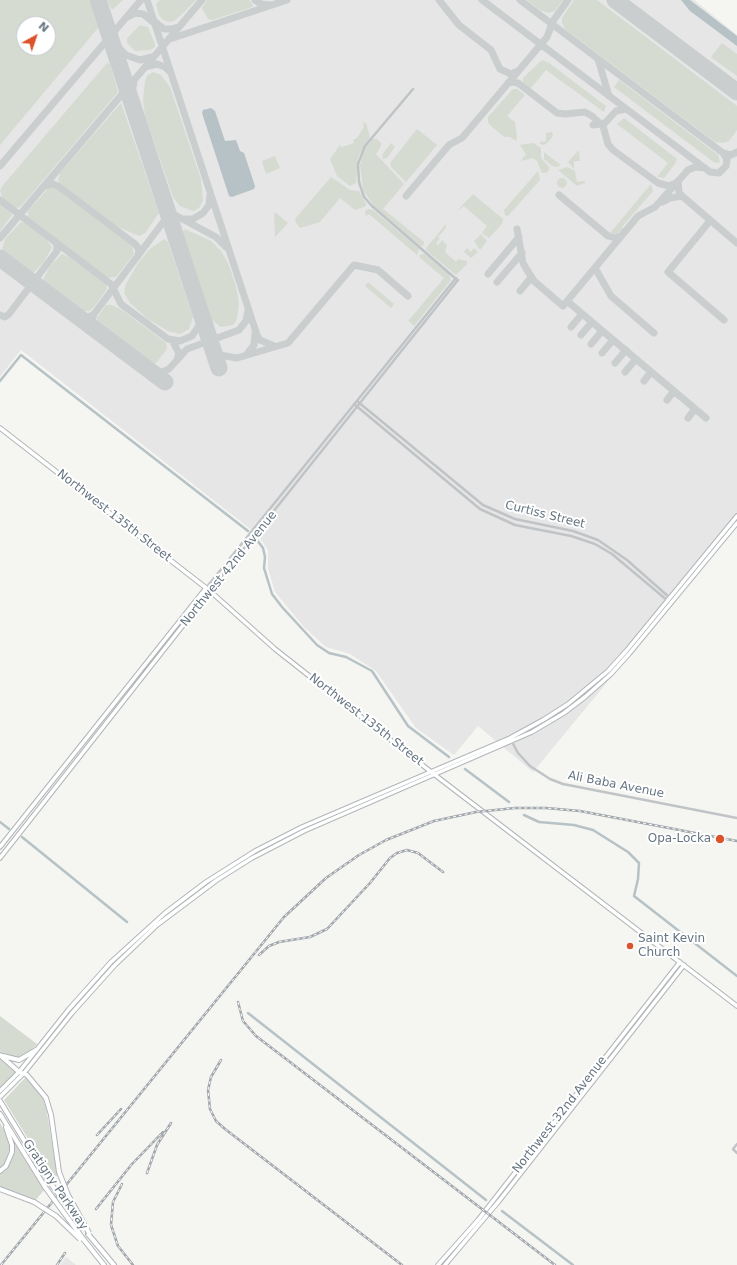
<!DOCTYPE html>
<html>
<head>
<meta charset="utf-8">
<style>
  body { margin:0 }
  #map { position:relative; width:737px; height:1265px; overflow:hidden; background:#f5f5f1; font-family:"DejaVu Sans",sans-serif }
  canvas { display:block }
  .north { position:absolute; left:16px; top:16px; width:40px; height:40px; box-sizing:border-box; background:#fff; border:1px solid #c1c8cd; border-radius:50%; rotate:40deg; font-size:11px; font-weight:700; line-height:16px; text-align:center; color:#657581 }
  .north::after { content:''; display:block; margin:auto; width:14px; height:18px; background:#dc522a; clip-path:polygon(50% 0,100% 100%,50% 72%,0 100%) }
</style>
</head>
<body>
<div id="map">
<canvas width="737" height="1265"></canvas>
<div class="north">N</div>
</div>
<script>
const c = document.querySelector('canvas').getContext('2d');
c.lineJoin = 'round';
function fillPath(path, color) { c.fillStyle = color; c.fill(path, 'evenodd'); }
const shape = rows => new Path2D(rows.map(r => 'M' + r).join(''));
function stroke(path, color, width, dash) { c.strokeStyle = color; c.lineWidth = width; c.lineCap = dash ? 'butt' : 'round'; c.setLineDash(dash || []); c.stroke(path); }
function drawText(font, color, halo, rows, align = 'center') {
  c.font = font + ' "DejaVu Sans",sans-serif'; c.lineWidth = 4; c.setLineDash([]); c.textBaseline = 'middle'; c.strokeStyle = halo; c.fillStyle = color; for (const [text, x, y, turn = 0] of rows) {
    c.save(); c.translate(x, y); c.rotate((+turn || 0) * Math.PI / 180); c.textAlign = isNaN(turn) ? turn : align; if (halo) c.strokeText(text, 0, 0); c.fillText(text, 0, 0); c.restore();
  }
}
fillPath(shape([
  [0,0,694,0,737,35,737,525,533,772,478,726,454,755,416,728,376,671,350,654,326,647,304,627,275,592,268,568,268,550,258,535,21,350,0,377],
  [24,24,48,24,48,48,24,48],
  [66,1257,76,1265,60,1265]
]), '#e5e6e5');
fillPath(shape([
  [0,0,89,0,98,28,0,145],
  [24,24,48,24,48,48,24,48],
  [107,0,123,0,112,10],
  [160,0,196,0,182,14,174,21,168,22,163,20,159,15,156,4],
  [207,0,249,0,253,5,252,7,212,20,208,19,202,8],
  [527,0,563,0,555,11,548,13,540,10],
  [574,0,597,0,737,106,737,130,729,141,723,143,715,142,565,29,562,23,562,18],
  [140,25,148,27,155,44,155,47,150,50,135,51,127,43,127,38],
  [722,43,737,54,737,76,711,57],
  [542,60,549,63,606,106,604,112,546,70,530,89,523,82,523,78],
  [107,63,110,64,118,92,22,205,18,208,13,207,2,197,0,190,4,184],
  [153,72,161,75,170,87,201,179,203,201,199,208,193,211,180,206,173,197,145,116,143,100,145,81,147,76],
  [619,80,718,155,720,162,715,163,614,87],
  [513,89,517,89,525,95,507,116,515,122,517,137,516,141,510,137,504,137,489,124,488,121,488,117],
  [121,103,159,213,145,233,139,236,116,226,61,186,58,180,60,173],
  [624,118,677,159,675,164,664,178,657,177,668,163,617,124],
  [363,122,366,123,370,137,358,157,356,183,350,186,337,176,330,159,340,145,342,147,354,143,353,140,357,138,364,127],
  [417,129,437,145,406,182,391,167,390,163],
  [552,132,553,136,547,143,544,145,540,144,540,142,546,141,546,133],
  [372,139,377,139,381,143,381,146,376,154,404,184,383,209,424,242,423,246,420,246,374,206,363,190,360,165,365,149],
  [391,143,395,147,387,158,383,159,382,155],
  [533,143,541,148,541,158,549,167,549,170,546,173,542,173,537,161,533,158,521,161,526,154,520,145],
  [578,151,579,151,580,161,574,161,574,169,568,162],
  [544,152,545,153,561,165,557,167,552,166,544,159],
  [275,156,280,168,266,174,262,161],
  [567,167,575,171,577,182,585,181,585,183,577,186,558,170],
  [538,171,540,180,508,216,505,215,504,210],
  [331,177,350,190,359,191,366,204,366,206,355,210,340,198,320,222,300,228,296,223,295,219],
  '557 183a5 5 0 1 1 10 0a5 5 0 1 1-10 0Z',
  [651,184,653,191,622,227,624,229,617,234,610,233],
  [51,187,57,189,132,246,134,254,116,277,107,278,28,217,28,211,47,190],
  [473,194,503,219,502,224,489,238,482,233,487,226,464,206,456,212],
  [0,204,10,212,12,215,0,231],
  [368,209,373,210,419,249,417,255,369,214,367,216,365,214,365,211],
  [275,212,288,223,275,237,274,215],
  [21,222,26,223,46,239,52,247,44,262,32,274,6,255,2,249,5,239],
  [446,224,446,228,438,237,440,238,436,243,438,245,442,240,447,245,445,252,456,262,458,259,467,261,467,264,456,275,426,250,427,247],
  [185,229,211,241,221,251,228,263,236,286,239,303,237,319,233,325,221,327,212,320,183,231],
  [481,234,487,241,480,250,474,241],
  [164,239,168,242,193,317,189,329,180,334,168,331,148,319,130,303,124,293,126,284,138,263,150,249],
  [467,248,471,252,474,248,478,252,471,258,464,252],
  [62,254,71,258,106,284,107,289,94,307,89,311,80,311,42,282,50,266],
  [421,254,425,254,449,274,451,280,414,326,408,320,410,319,444,278,419,257],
  [367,283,369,283,394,304,391,308,365,286],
  [106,305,112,305,122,310,166,343,167,349,156,363,151,364,98,324,97,318],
  [0,1016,37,1044,28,1054,19,1059,8,1057,0,1051],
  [0,1057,16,1072,0,1089],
  [26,1077,41,1093,46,1107,54,1156,59,1174,53,1179,4,1100],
  [0,1123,6,1133,10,1146,6,1162,0,1169],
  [15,1144,44,1190,35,1201,0,1187,0,1173,11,1162]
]), '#d6dbd2');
fillPath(shape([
  [681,0,690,0,737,36,737,46,690,11],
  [211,108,215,111,225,141,236,140,240,151,244,153,255,186,254,189,232,197,229,196,202,113,203,110]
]), '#b6c2c6');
stroke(shape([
  [0,381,21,355,248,531],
  [257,540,263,548,265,557,264,568,272,594,282,607,317,645,329,653,346,657,372,671,408,726,449,757],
  [465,769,509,802],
  [524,815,539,822,574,825,593,830,628,852,639,863,638,879,634,896,737,976],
  [0,822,9,829],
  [22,837,127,922],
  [248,1013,486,1200],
  [502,1211,573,1265]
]), '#b6c2c6', 2.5);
stroke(shape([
  [147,0,257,335,260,340,274,346],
  [255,0,261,4,270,5],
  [439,0,459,25,491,50,500,69,511,74,518,71],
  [482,0,710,172,719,173,726,166,727,159,723,153],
  [520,0,723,153,731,155,737,152],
  [128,17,135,13,143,14,153,22],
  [154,21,164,29,171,29,178,27],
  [107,27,117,46,126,55,140,60,152,57],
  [170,39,287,0],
  [598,59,609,96],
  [145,67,157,64,165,67,170,72],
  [508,83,512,82,518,83,557,113,565,114,585,112,592,116,603,126,608,144,613,150,658,183,669,186,676,183],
  [134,109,132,93,134,81],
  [593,125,605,123,616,111,626,109],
  [0,166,141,0],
  [678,181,679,192,682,196,737,243],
  [45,186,53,184,58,186,135,244,139,249,138,256],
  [559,195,608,236,615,238,621,236],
  [406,196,449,145,462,138,547,37,553,21,568,0],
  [0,200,111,284,121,304,168,339,180,341,192,336,200,324,200,313],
  [662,202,670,198,682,196],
  [166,206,173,214,216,237,226,247],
  [185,219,193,219,203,213,209,205,210,196],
  [709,219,709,222,668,272,724,320],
  [517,229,523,263,527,270,534,281,563,306,638,216,655,207,688,170,695,167,705,168],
  [0,238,202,0],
  [595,268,611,296,654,333],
  [488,274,519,237],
  [497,282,522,253],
  [520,291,529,280,533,279],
  [567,301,706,418],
  [94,314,92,321,95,329],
  [0,315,5,317,9,314,57,251,57,245,55,241],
  [80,318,87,318,94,314,164,221,167,209],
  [571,327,582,314],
  [581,335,592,322],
  [174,344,179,353,177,360],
  [591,344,602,331],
  [602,353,613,340],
  [214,354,237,358,288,343,354,265,378,270,408,296],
  [247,354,254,345,255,333],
  [615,363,626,350],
  [625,372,636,359],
  [156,375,169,369,187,349,239,330,246,321,248,310],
  [644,381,651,372],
  [667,400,674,391],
  [688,418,695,409]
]), '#cbcece', 7);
stroke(shape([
  [98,0,219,368],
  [615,0,737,92],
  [0,258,165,382]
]), '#cbcece', 17);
const major = shape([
  [0,428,210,591,275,649,435,775,737,1006],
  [0,847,206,588],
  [0,858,210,591],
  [0,1091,19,1072,69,1009,111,962,165,913,206,882,255,851,302,827,510,738,543,720,568,704,608,671,627,650,737,516],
  [0,1097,24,1073,72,1013,115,965,157,925,217,880,252,858,304,831,532,732,564,713,585,697,611,674,629,654,737,523],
  [438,1265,478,1220,680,962],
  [445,1265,499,1201,684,965]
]);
const highway = shape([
  [0,1055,19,1072,27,1075,46,1098,51,1115,59,1172],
  [3,1056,19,1060,36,1050],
  [0,1101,49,1181],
  [0,1114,45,1187],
  [0,1171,6,1166,12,1152,12,1145,6,1127],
  [0,1189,34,1202],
  [88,1234,114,1265],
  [84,1240,104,1265]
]);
stroke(major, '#b1b6b9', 5.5);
stroke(highway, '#b1b5b8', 6);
stroke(shape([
  [413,89,365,146,358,164,359,182,364,197,372,206,456,279],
  [357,401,483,505,515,519,573,531,598,540,627,560,670,598],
  [354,404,480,509,515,525,571,536,595,544,612,554,668,601],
  [206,588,456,278],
  [210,591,458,280],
  [511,740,518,753,530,766,550,779,563,784,737,818],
  [737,1144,733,1149,737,1153]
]), '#c0c4c7', 2.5);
stroke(major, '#fff', 3.5);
stroke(highway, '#fff', 4);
const rail = shape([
  [259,955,269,946,279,942,310,937,327,929,370,883,390,858,397,853,407,850,418,853,443,872],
  [238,1002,243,1021,256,1036,555,1265],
  [221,1060,211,1077,208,1090,210,1109,216,1121,225,1129,402,1265],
  [97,1135,121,1109],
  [147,1173,157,1145,171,1123],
  [122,1184,113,1202,111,1225,118,1246,133,1265],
  [96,1209,132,1164,163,1132],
  [1,1265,284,917,326,878,359,855,386,840,434,821,476,812,515,808,546,808,580,811,737,841],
  [57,1265,65,1253]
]);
stroke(rail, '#a1a7ac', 2.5);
stroke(rail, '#fff', 1, [3]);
const highwayBridge = shape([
  [59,1172,68,1195,89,1233],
  [49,1181,84,1229],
  [45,1187,84,1240],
  [34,1202,56,1216,80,1239]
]);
stroke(highwayBridge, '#b1b5b8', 6, []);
stroke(highwayBridge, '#fff', 4);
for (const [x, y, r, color] of [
  [720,839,5,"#dc522a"],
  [630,946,4,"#dc522a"]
]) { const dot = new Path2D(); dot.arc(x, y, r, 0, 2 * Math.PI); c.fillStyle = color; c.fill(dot); stroke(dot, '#fff', 1.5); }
drawText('12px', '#657581', '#fff', [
  ["Curtiss Street",545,515,14],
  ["Northwest 135th Street",114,516,38],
  ["Northwest 42nd Avenue",229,569,-51],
  ["Northwest 135th Street",366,720,38],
  ["Ali Baba Avenue",616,785,11],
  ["Northwest 32nd Avenue",560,1115,-52],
  ["Gratigny Parkway",55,1185,56]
]);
drawText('12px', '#657581', '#fff', [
  ["Opa-Locka",711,839],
  ["Saint Kevin",638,939,"left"],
  ["Church",638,953,"left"]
], 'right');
</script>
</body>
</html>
